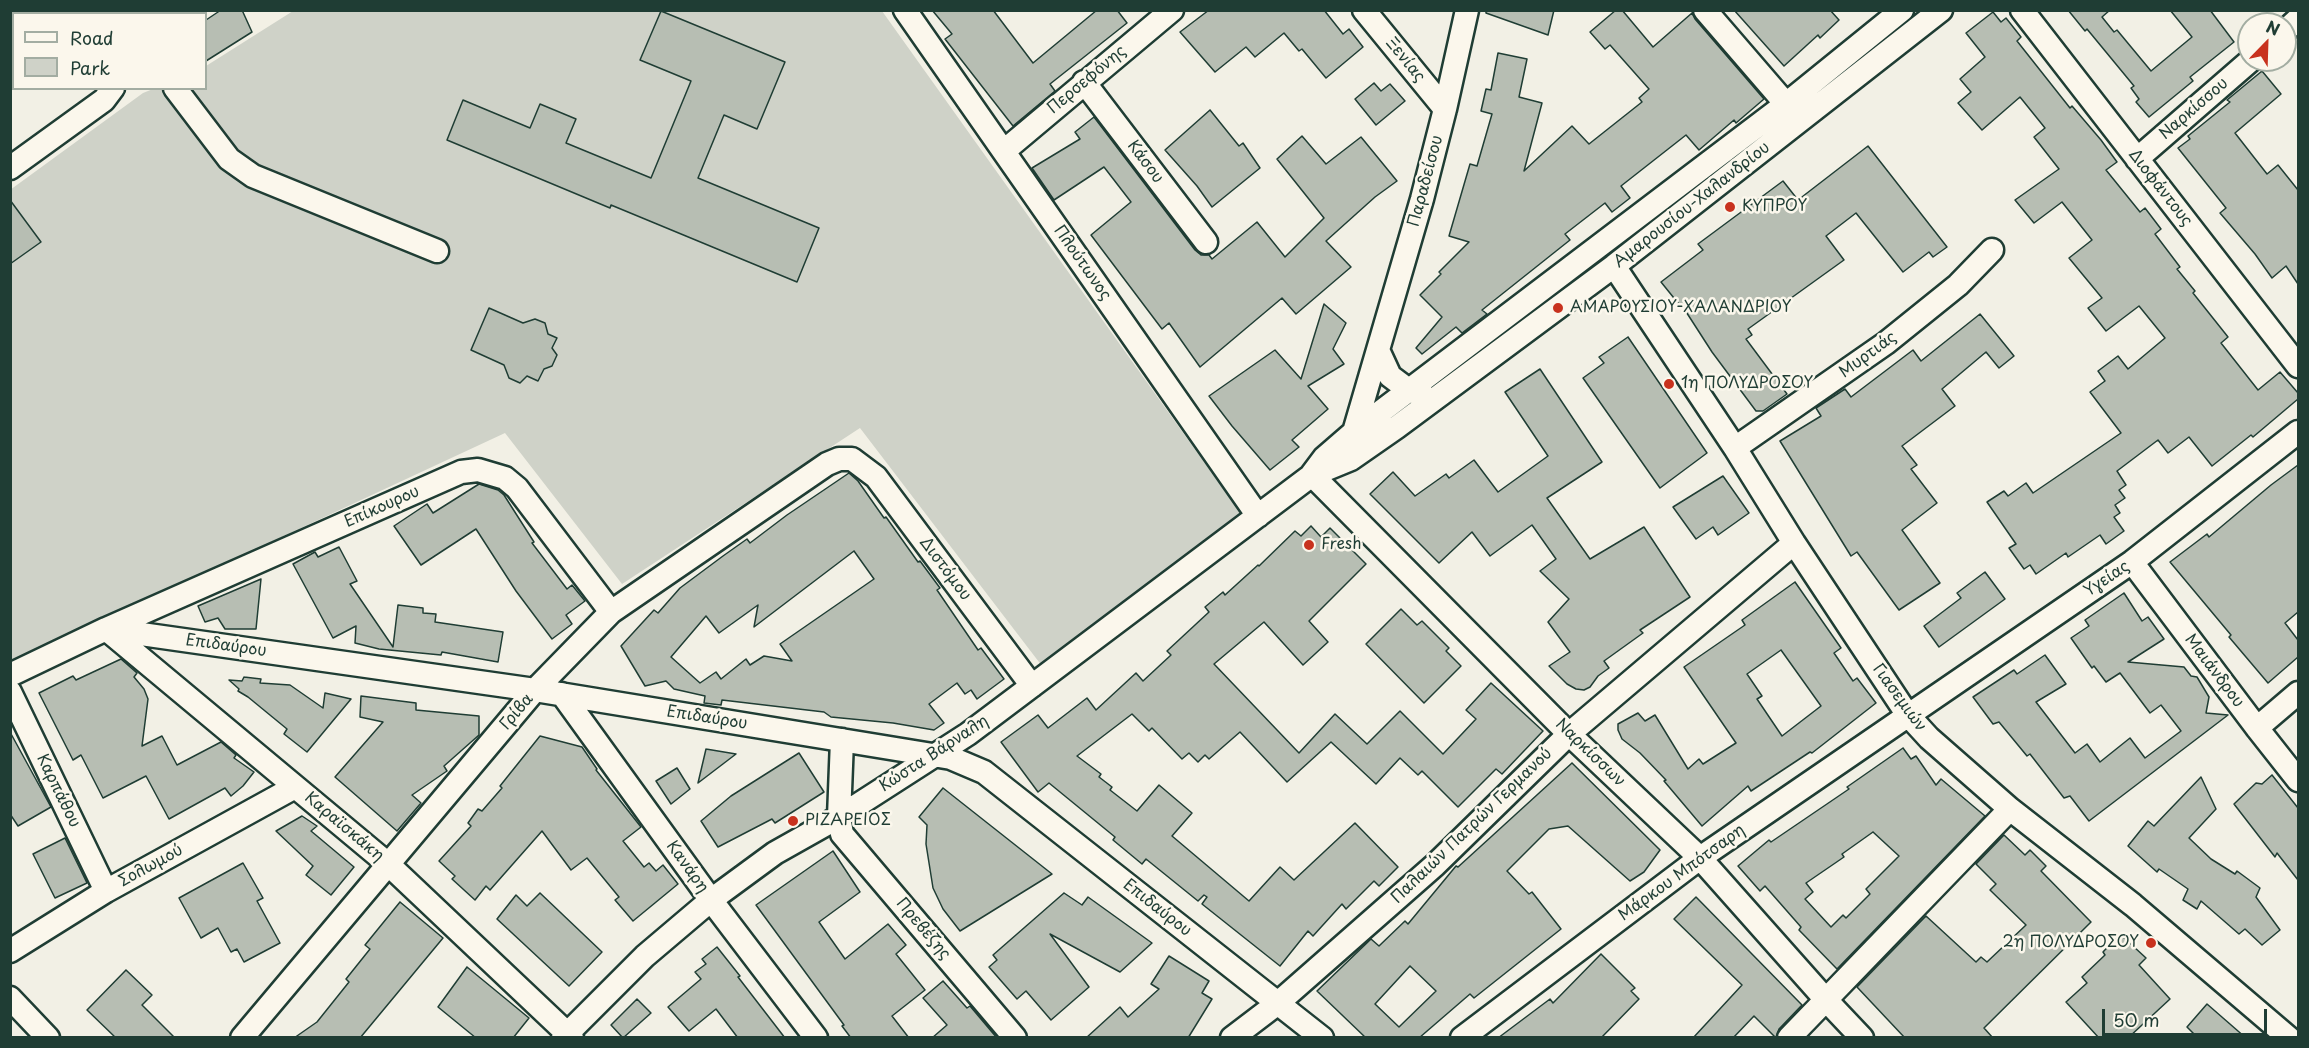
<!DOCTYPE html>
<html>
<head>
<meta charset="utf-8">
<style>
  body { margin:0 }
  #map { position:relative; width:2309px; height:1048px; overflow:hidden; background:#f2f0e5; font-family:"Playpen Sans",sans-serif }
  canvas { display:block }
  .frame { position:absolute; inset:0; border:12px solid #1f3d34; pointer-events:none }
  .legend { position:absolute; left:12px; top:12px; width:195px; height:78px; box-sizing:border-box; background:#fbf7ec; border:2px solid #a3ada2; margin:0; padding:8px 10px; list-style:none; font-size:18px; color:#1f3d34 }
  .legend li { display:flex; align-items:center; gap:12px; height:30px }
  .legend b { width:30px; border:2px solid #a3ada2 }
  .north { position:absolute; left:2237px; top:12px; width:60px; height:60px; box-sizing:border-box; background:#fbf7ec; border:2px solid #a3ada2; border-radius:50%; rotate:23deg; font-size:16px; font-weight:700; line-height:24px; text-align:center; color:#1f3d34 }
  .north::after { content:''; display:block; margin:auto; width:21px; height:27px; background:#c8321e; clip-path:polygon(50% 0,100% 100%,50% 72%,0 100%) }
  .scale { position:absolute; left:2102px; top:1009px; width:165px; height:27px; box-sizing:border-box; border:3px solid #1f3d34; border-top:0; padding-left:8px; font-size:18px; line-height:21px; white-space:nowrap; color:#1f3d34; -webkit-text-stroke:4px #fbf7ec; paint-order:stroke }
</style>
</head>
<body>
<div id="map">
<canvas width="2309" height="1048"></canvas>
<div class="frame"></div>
<ul class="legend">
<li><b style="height:8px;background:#fbf7ec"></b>Road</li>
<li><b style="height:16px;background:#cfd2c8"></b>Park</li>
</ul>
<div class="north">N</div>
<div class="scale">50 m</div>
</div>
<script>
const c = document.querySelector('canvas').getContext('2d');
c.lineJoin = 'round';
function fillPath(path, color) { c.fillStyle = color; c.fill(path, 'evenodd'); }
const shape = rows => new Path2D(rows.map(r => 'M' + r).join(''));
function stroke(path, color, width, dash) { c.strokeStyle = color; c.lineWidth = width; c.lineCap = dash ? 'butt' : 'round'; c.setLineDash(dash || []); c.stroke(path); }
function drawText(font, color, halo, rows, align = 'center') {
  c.font = font + ' "Playpen Sans",sans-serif'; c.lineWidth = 5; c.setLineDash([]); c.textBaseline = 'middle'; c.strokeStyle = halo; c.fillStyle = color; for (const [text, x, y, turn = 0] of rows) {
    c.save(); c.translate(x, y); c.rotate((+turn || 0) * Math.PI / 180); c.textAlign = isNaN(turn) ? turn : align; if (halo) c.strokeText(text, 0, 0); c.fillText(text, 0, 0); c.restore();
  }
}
fillPath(shape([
  [293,11,882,11,1241,514,1042,666,860,428,622,584,505,433,11,663,10,190,143,93,153,89,206,88,206,66]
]), '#cfd2c8');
const building = shape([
  [221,10,242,10,252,32,206,61,206,20,221,10],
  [932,10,993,10,1033,63,1097,10,1117,10,1127,23,1050,84,1055,91,1013,126,945,39,952,34,932,10],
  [1209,10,1324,10,1343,34,1349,29,1363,47,1326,78,1302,49,1299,51,1284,33,1255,57,1246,47,1215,72,1180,32,1209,10],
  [1486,10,1554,10,1548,35,1486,13,1486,10],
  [1616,10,1622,10,1653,47,1692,13,1695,19,1764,99,1736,123,1734,120,1699,150,1686,135,1621,186,1630,198,1612,212,1605,203,1565,234,1570,240,1482,310,1487,314,1462,333,1456,327,1422,354,1416,348,1442,317,1420,295,1441,274,1439,272,1469,242,1449,236,1470,164,1477,166,1492,114,1481,111,1486,89,1491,90,1498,53,1527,59,1519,97,1542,103,1524,171,1572,126,1589,144,1642,102,1639,98,1649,89,1610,45,1605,49,1590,32,1616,10],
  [1734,10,1830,10,1839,20,1820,38,1818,35,1784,66,1734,10],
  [2068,10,2110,10,2102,17,2114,32,2117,30,2151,71,2192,37,2170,10,2210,10,2234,42,2190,77,2193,81,2149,117,2136,102,2139,99,2131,88,2134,86,2087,29,2085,31,2068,10],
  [661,11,785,62,757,129,724,115,698,178,819,228,797,282,611,205,610,208,447,140,463,100,530,128,540,104,576,119,566,143,651,178,691,81,640,60,661,11],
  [1993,12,2001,22,2006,18,2021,37,2017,41,2070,108,2072,106,2101,140,2117,162,2106,170,2140,212,2145,208,2161,229,2155,234,2180,267,2177,269,2195,291,2193,293,2228,337,2221,343,2258,390,2280,372,2298,393,2298,399,2253,437,2251,435,2212,466,2189,437,2168,453,2158,440,2117,471,2126,485,2119,490,2125,498,2115,505,2120,513,2114,517,2124,531,2106,544,2100,535,2068,557,2066,553,2036,574,2030,565,2024,569,2009,548,2016,544,1987,502,2004,491,2008,496,2026,483,2033,493,2121,433,2090,392,2105,381,2098,371,2118,356,2128,369,2165,338,2139,306,2106,331,2088,308,2102,298,2069,258,2092,240,2062,202,2034,223,2015,200,2059,169,2034,137,2045,128,2020,97,1982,130,1958,103,1971,92,1960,79,1985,57,1966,33,1993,12],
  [2262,71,2281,94,2235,133,2267,174,2278,165,2298,190,2298,284,2286,266,2272,278,2255,254,2220,213,2226,208,2178,148,2190,139,2188,136,2230,102,2227,100,2262,71],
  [1374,83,1381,91,1390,84,1405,101,1376,125,1355,99,1374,83],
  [1210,110,1239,146,1243,143,1260,168,1212,207,1197,186,1165,150,1210,110],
  [1094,117,1195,250,1201,255,1209,255,1212,259,1257,222,1285,257,1324,218,1277,159,1302,136,1326,164,1361,137,1397,181,1375,197,1326,241,1351,267,1296,314,1282,298,1200,367,1169,323,1162,329,1091,235,1131,202,1104,167,1054,200,1032,168,1080,139,1075,132,1094,117],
  [1868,146,1947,247,1933,257,1929,252,1903,272,1856,213,1826,236,1844,260,1748,329,1752,335,1746,339,1787,394,1763,411,1756,411,1712,352,1683,307,1682,308,1661,282,1703,250,1698,244,1783,181,1798,200,1868,146],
  [10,200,41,242,10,264,10,200],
  [1324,304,1346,323,1333,349,1344,364,1308,386,1328,409,1292,440,1299,447,1270,470,1232,426,1209,396,1275,350,1301,379,1324,304],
  [489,308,523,323,535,319,545,323,548,334,557,338,552,348,557,355,552,366,544,369,538,381,527,376,520,383,509,378,504,365,471,350,489,308],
  [1980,314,2014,356,1999,368,1986,352,1942,389,1955,406,1902,446,1917,465,1911,469,1937,503,1902,530,1940,583,1899,610,1857,552,1851,556,1780,441,1821,416,1816,408,1845,389,1851,397,1913,350,1921,361,1980,314],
  [1628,337,1707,453,1660,488,1583,378,1604,363,1599,357,1628,337],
  [1540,369,1602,462,1547,498,1590,559,1644,527,1690,597,1640,630,1643,633,1604,661,1609,668,1598,676,1590,687,1584,690,1576,689,1567,684,1549,666,1570,652,1548,622,1569,599,1540,571,1556,559,1532,525,1490,556,1472,532,1439,563,1370,494,1393,472,1415,496,1446,474,1449,478,1474,460,1498,492,1548,456,1505,392,1540,369],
  [2298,465,2298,612,2285,623,2298,640,2298,657,2268,683,2229,637,2231,635,2170,562,2207,534,2209,537,2271,485,2298,465],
  [849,473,858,481,884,518,886,517,918,562,920,561,940,588,937,590,978,650,981,648,1004,679,977,699,971,690,965,694,957,683,929,704,944,723,934,730,893,723,831,717,824,712,722,700,721,705,704,703,705,696,674,689,666,681,645,686,621,646,654,610,658,613,680,588,723,556,747,539,750,543,787,515,849,473],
  [854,551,874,579,780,644,792,661,764,656,750,665,746,659,721,679,716,672,700,683,671,657,706,616,719,633,758,605,754,627,854,551],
  [1723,476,1749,513,1718,535,1713,527,1696,539,1673,507,1723,476],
  [479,484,498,490,504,495,534,542,532,543,567,589,572,585,585,601,566,615,572,624,552,639,516,591,476,529,421,565,394,526,427,504,433,513,479,484],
  [1311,526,1321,537,1330,528,1366,564,1309,621,1328,642,1303,665,1264,622,1214,664,1299,753,1335,714,1367,744,1400,711,1443,754,1476,719,1466,710,1491,683,1543,731,1502,774,1496,769,1458,807,1422,771,1418,775,1400,758,1376,784,1331,742,1287,782,1240,732,1209,759,1205,755,1198,762,1189,753,1182,759,1152,728,1149,731,1132,714,1077,756,1101,774,1099,777,1112,787,1110,790,1137,811,1159,785,1192,813,1172,836,1249,901,1280,867,1294,880,1355,823,1398,867,1379,886,1374,881,1346,909,1342,904,1313,936,1308,931,1280,966,1202,904,1207,897,1204,895,1198,901,1146,859,1142,864,1113,840,1115,837,1049,783,1038,792,1001,742,1038,715,1048,728,1087,698,1096,710,1136,673,1143,681,1171,655,1167,651,1209,612,1205,607,1223,592,1225,595,1258,565,1259,566,1295,531,1301,536,1311,526],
  [339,547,357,581,350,584,393,647,398,605,423,608,423,613,436,614,435,622,503,632,498,662,442,652,441,655,379,649,355,643,356,626,333,638,293,564,315,552,318,557,339,547],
  [1985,572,2005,599,1939,647,1924,626,1961,598,1957,593,1985,572],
  [261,579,256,629,225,629,218,618,205,622,198,606,261,579],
  [1795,582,1841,648,1834,653,1853,681,1857,678,1876,703,1812,753,1810,752,1751,791,1748,786,1702,826,1664,781,1666,780,1640,753,1622,739,1618,730,1618,724,1638,713,1645,721,1655,715,1688,769,1699,759,1703,764,1736,743,1684,667,1745,625,1742,620,1795,582],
  [1781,650,1821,706,1782,736,1757,699,1762,696,1747,674,1781,650],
  [2124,593,2142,621,2148,617,2164,639,2128,662,2184,667,2191,676,2197,677,2209,697,2206,713,2228,715,2089,821,2070,796,2064,798,2030,754,2027,756,1999,722,1993,724,1973,697,2014,670,2017,674,2045,655,2066,684,2036,702,2075,753,2087,744,2100,762,2130,738,2145,758,2181,731,2161,705,2150,713,2120,673,2106,682,2094,666,2092,668,2071,638,2089,626,2085,620,2124,593],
  [1401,609,1417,625,1422,621,1449,648,1446,651,1461,666,1424,703,1366,644,1401,609],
  [121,659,137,673,134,677,144,689,148,699,142,746,162,736,177,765,221,742,236,755,234,758,254,772,243,786,231,796,225,788,169,819,146,776,103,798,81,755,73,760,39,693,73,676,76,680,121,659],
  [244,677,261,679,260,683,290,685,323,708,325,693,351,699,307,752,284,734,287,729,248,697,238,691,239,689,229,680,242,681,244,677],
  [361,696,416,703,416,710,479,716,479,735,444,766,447,771,412,795,421,803,397,831,335,777,383,722,360,717,361,696],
  [10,732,51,807,18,826,10,814,10,732],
  [540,736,582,747,597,769,596,770,641,827,623,841,644,867,649,863,656,871,663,865,678,884,633,921,615,900,619,897,587,858,571,870,542,831,490,890,486,886,475,900,452,879,455,876,439,861,471,826,468,823,478,809,482,811,502,788,500,786,540,736],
  [1903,748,1911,759,1916,756,1936,785,1941,779,1985,816,1837,969,1799,930,1801,927,1765,886,1760,891,1738,866,1769,840,1771,842,1849,789,1847,787,1903,748],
  [1873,832,1899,856,1866,889,1870,894,1846,918,1843,915,1831,927,1805,899,1813,892,1806,883,1844,857,1842,854,1873,832],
  [706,749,736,754,698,783,706,749],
  [799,753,824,792,775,823,772,819,718,847,701,821,731,796,799,753],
  [1572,763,1660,850,1644,872,1630,881,1568,826,1549,829,1507,871,1529,894,1532,892,1561,929,1474,998,1470,994,1419,1038,1366,1038,1317,991,1371,939,1379,946,1405,921,1408,924,1456,866,1458,867,1572,763],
  [1410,966,1436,991,1399,1027,1375,1004,1410,966],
  [677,768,690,789,671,804,656,781,677,768],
  [2272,775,2298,808,2298,880,2277,853,2275,857,2234,804,2256,783,2262,784,2272,775],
  [2201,777,2216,809,2189,838,2211,859,2235,874,2237,871,2260,888,2256,897,2280,930,2262,945,2245,929,2239,934,2201,901,2197,909,2183,900,2188,889,2159,869,2157,872,2128,846,2148,821,2154,826,2201,777],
  [943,788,1052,874,960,931,943,909,933,888,926,844,927,825,919,817,943,788],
  [302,816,317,826,311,831,354,867,331,895,306,875,313,866,276,831,302,816],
  [2004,835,2025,855,2030,850,2046,866,2041,871,2091,922,1984,1028,1993,1038,1905,1038,1857,987,1926,916,1976,962,1981,957,1987,962,2026,925,1990,890,1996,884,1976,864,2004,835],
  [65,838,87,883,55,898,33,854,65,838],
  [833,851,860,892,819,922,845,959,888,924,906,945,896,954,925,990,892,1016,909,1038,851,1038,842,1026,844,1025,756,905,833,851],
  [243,863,263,898,257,901,280,943,244,962,237,949,231,952,218,928,201,938,179,898,243,863],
  [540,893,602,952,569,986,497,919,516,895,527,906,540,893],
  [1064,893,1082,905,1088,897,1152,943,1120,972,1050,934,1089,987,1051,1020,1026,991,1017,999,989,967,997,960,993,955,1064,893],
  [1696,897,1802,1005,1779,1029,1776,1038,1754,1016,1733,1038,1693,1038,1742,985,1674,919,1696,897],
  [400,902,443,938,360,1038,294,1038,317,1022,349,982,346,979,370,949,365,945,400,902],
  [2120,934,2146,958,2139,965,2170,999,2128,1038,2099,1038,2066,1002,2087,983,2082,977,2105,955,2103,952,2120,934],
  [717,947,740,976,738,977,785,1038,738,1038,716,1009,689,1031,668,1007,701,979,695,972,706,964,702,959,717,947],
  [1601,954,1635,988,1631,991,1639,999,1601,1038,1498,1038,1550,999,1553,1003,1601,954],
  [1169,956,1209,981,1202,993,1212,999,1188,1038,1086,1038,1120,1007,1128,1017,1159,989,1151,984,1169,956],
  [467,967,529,1018,513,1038,476,1038,438,1007,467,967],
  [126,970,152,995,142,1005,175,1038,116,1038,87,1010,126,970],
  [943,981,967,1008,970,1006,997,1038,932,1038,947,1025,923,998,943,981],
  [637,999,651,1013,623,1038,611,1025,637,999],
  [2207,1004,2246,1038,2198,1038,2187,1027,2207,1004]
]);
fillPath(building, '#b7beb3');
stroke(building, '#1f3d34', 1.5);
const minor = shape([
  [98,10,100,14],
  [905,10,1258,516],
  [1364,10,1445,109],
  [1705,10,1786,104],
  [2022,10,2298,366],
  [156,14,160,10],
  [2285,31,2298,19],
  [1084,82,1206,242],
  [175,88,229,159,253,176,437,251],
  [1004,151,1172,10],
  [2137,159,2251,60],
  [10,168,104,100,113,88],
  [1614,266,1735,448,1794,543,1907,714,1929,738,2010,809,2133,905,2289,1038],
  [1378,350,1390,376,1410,391,1423,395],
  [1354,432,1422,199,1445,109,1467,10],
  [1735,448,1886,343,1958,285,1992,250],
  [1312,474,1324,458,1354,432,1786,104,1902,10],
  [1312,475,1569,734,1700,858,1827,1001,1862,1038],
  [2132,562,2257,728,2298,780],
  [10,675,106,629,535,690,951,758,984,772,1322,1038],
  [10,692,106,891],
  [562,694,711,900,816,1038],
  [2257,728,2298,693],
  [842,740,839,817,842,834,1015,1038],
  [10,951,106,891,295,787],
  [10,998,48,1038],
  [242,1038,535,690,611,612,827,464,839,459,852,459,876,477,1032,686],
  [563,1038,645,956,711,900,775,853,839,817,968,734,1312,475,1351,459,1397,427,1614,266,1941,10],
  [572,1038,388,864,106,629,461,472,478,470,505,478,517,488,611,612],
  [1232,1038,1278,1003,1435,865,1569,734,1794,543],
  [1462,1038,1700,858,2132,562,2298,432],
  [1789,1038,2010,809]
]);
stroke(minor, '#1f3d34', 27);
stroke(minor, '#fbf7ec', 22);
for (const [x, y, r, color] of [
  [1730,207,6,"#c8321e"],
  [1558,308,6,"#c8321e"],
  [1669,384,6,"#c8321e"],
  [1309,545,6,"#c8321e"],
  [793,821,6,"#c8321e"],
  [2151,943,6,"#c8321e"]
]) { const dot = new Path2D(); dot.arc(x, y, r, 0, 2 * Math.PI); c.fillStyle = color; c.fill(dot); stroke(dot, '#fbf7ec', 2); }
drawText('16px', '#1f3d34', '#fbf7ec', [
  ["Ξενίας",1405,60,51],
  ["Περσεφόνης",1087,80,-40],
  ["Ναρκίσσου",2194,109,-41],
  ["Κάσου",1145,162,53],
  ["Παραδείσου",1426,181,-75],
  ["Διοφάντους",2160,188,52],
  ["Αμαρουσίου-Χαλανδρίου",1692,205,-38],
  ["Πλούτωνος",1082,263,55],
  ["Μυρτιάς",1868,355,-36],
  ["Επίκουρου",382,507,-24],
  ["Διστόμου",945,569,53],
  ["Υγείας",2107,579,-34],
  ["Επιδαύρου",226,646,8],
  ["Μαιάνδρου",2214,671,53],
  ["Γιασεμιών",1899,698,54],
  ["Γρίβα",517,712,-50],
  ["Επιδαύρου",707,718,9],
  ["Ναρκίσσων",1590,753,44],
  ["Κώστα Βάρναλη",934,754,-33],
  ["Καρπάθου",58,791,64],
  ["Παλαιών Πατρών Γερμανού",1472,826,-44],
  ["Καραϊσκάκη",344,827,40],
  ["Σολωμού",151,866,-29],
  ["Κανάρη",687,867,54],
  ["Μάρκου Μπότσαρη",1682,873,-36],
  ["Επιδαύρου",1157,908,38],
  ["Πρεβέζης",923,929,50]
]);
drawText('16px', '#1f3d34', '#fbf7ec', [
  ["ΚΥΠΡΟΥ",1742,207],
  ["ΑΜΑΡΟΥΣΙΟΥ-ΧΑΛΑΝΔΡΙΟΥ",1570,308],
  ["1η ΠΟΛΥΔΡΟΣΟΥ",1681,384],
  ["Fresh",1321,545],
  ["ΡΙΖΑΡΕΙΟΣ",805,821],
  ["2η ΠΟΛΥΔΡΟΣΟΥ",2139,943,"right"]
], 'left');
</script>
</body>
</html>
